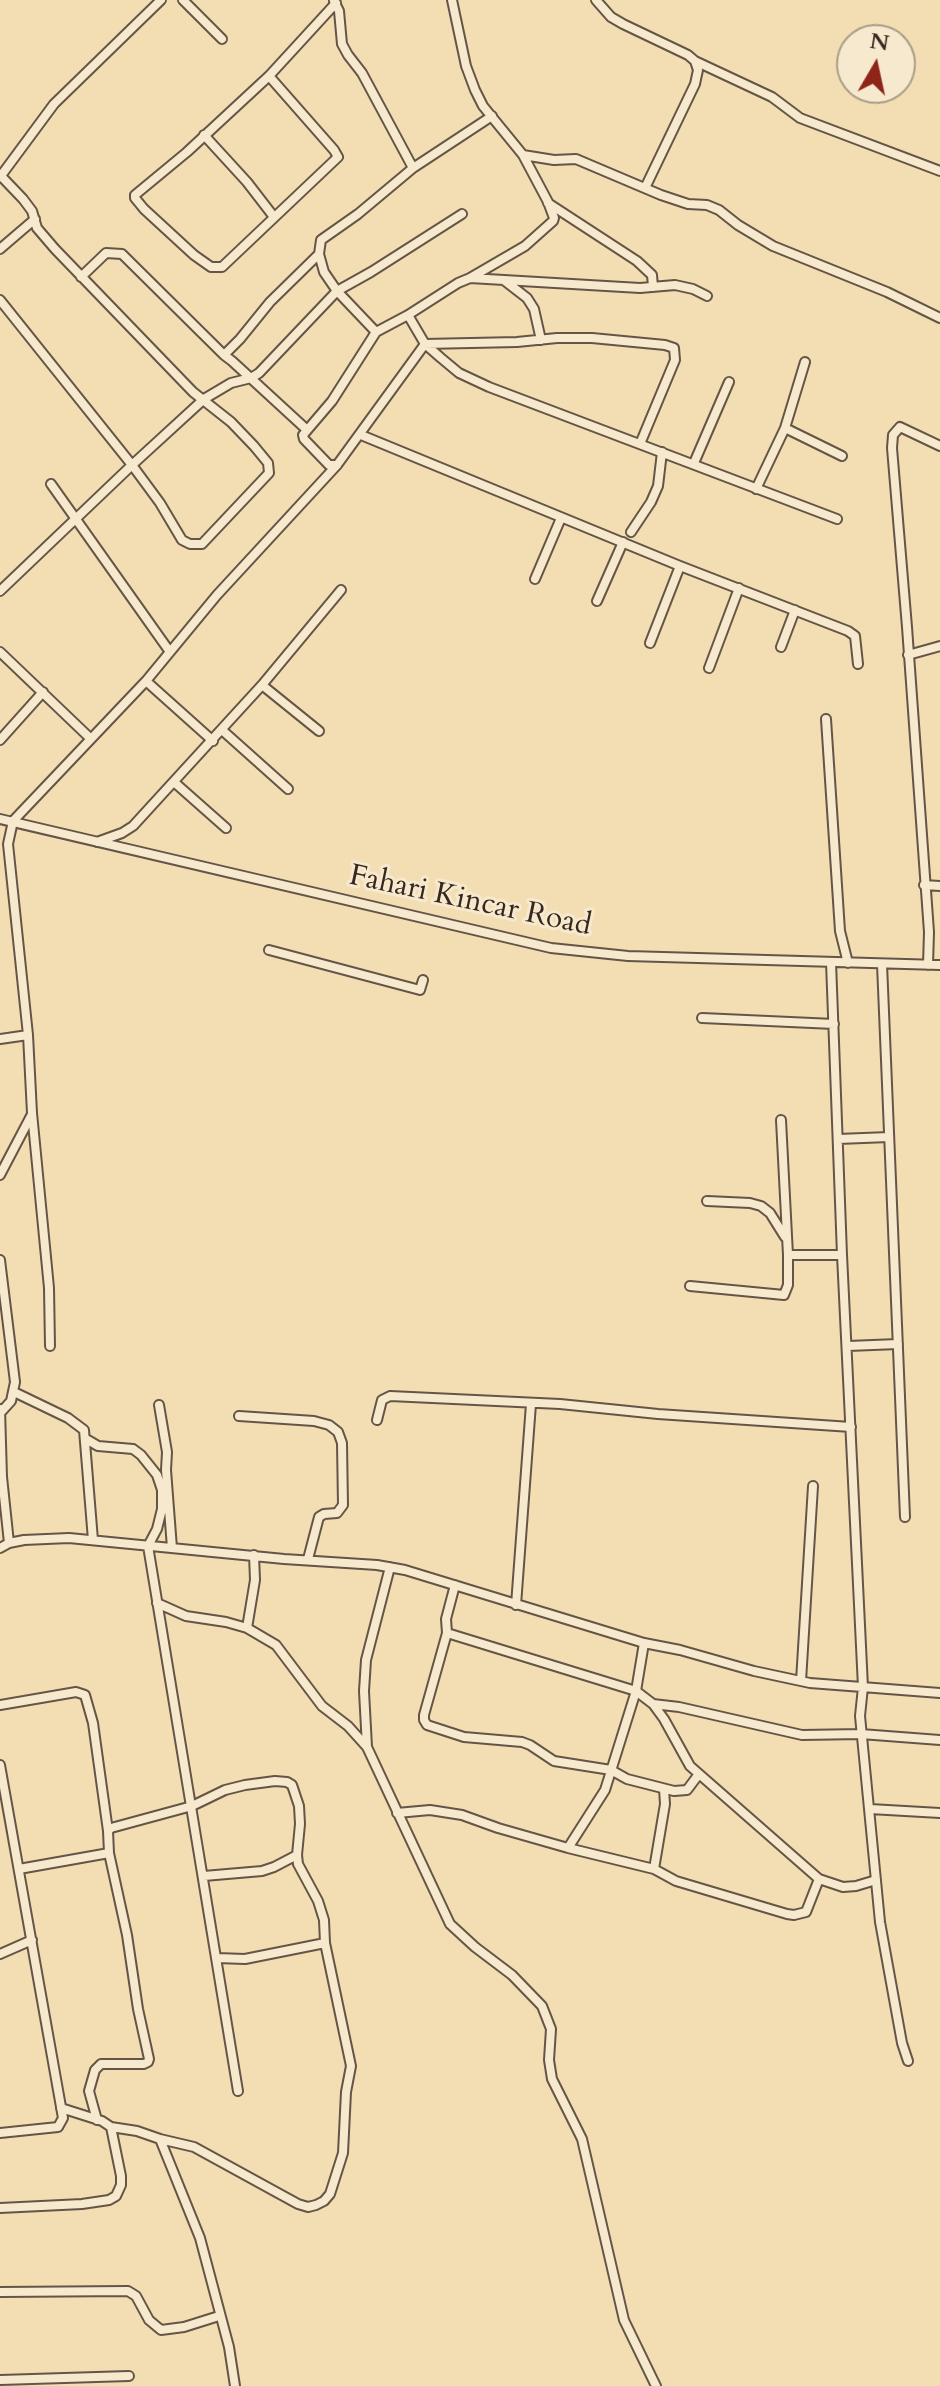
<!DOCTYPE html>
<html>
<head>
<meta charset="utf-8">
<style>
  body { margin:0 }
  #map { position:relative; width:940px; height:2386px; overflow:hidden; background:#f3ddb3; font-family:Cardo,serif }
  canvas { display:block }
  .north { position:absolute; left:836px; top:24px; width:80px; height:80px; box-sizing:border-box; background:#f7e9ce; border:2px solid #aa9c89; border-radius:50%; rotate:9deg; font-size:22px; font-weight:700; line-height:32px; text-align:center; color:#362821 }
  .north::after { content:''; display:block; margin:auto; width:28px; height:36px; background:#8f2418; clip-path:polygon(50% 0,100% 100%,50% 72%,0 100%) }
</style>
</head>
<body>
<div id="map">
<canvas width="940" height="2386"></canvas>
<div class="north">N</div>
</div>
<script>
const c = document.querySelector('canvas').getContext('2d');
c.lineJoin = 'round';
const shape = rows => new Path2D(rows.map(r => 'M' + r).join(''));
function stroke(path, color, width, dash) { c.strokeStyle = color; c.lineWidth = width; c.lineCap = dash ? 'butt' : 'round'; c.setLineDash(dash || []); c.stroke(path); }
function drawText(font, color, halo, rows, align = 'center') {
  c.font = font + ' Cardo,serif'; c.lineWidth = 6; c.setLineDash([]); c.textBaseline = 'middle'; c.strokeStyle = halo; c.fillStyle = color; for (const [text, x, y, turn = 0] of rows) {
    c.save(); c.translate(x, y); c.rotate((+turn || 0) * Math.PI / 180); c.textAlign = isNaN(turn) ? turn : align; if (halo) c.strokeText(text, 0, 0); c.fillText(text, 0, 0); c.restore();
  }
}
const street = shape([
  [183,0,222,39],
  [452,0,466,66,475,90,483,106,523,155,554,160,576,159,661,195,688,204,707,205,719,210,738,225,773,246,887,292,940,318],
  [596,0,611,17,623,24,688,55,695,61,698,70,695,84,645,188],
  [334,1,339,11,342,44,348,55,362,73,413,168],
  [695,61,772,97,800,118,940,171],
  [269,76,334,150,338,157,222,267,211,267,194,255,144,209,135,198,135,195,187,152,269,76,336,3],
  [204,135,247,182,274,217],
  [0,177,54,104,161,0],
  [548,203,637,261,652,275,653,287],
  [0,249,35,219],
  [81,277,106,253,122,254,224,355,232,361,306,429],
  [470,278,640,288,675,285,693,289,707,296],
  [505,281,527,298,534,309,541,340],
  [0,300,132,465,160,503,182,540,190,544,202,544,269,473,268,463,254,446,231,422,193,392,55,249,37,228,32,211,23,199,1,176],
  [408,315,425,344,441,358,459,373,489,387,837,519],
  [376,332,337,291,324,272,319,254,321,240,358,214,413,168,492,116],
  [224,355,240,339,270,302,319,254],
  [785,428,842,456],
  [361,435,680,566,848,631,855,636,858,664],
  [694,463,729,382],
  [337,465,329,465,304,439,303,435,332,401,376,332,408,315,458,283,470,278,525,246,553,221,554,218,548,202,523,155],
  [51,484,170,652],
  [756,489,785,428,805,362],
  [631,532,651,502,658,486,662,452],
  [535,579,561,518],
  [0,591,132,465,204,399,231,383,251,378,259,373,337,291,371,272,462,214],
  [597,601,623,542],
  [650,643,680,566],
  [781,647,795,610],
  [0,652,91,739],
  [908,655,940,646],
  [709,668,739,588],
  [146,681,213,741],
  [262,685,319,731],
  [826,719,840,931,848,963],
  [222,730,288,789],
  [0,740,43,692],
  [174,782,226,828],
  [0,819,551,948,628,956,940,965],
  [97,842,122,833,133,826,262,685,341,590],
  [924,885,940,886],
  [269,950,420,990,423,980],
  [831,962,842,1255,863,1687,860,1716,880,1922,902,2043,908,2061],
  [882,964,905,1517],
  [928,965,929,932,907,627,892,448,893,435,900,427,940,446],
  [702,1018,834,1024],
  [0,1039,28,1035],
  [781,1120,788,1255,842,1255],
  [838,1139,889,1137],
  [0,1175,32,1114],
  [707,1201,750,1203,761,1206,770,1213,785,1237],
  [0,1260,15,1382,11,1401,1,1412],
  [690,1286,784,1295,788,1285,788,1255],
  [50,1346,49,1288,32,1113,28,1035,8,844,13,821,146,681,217,595,337,465,425,344,517,342,557,338,592,338,665,345,674,348,675,360,640,444],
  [848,1346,898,1344],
  [14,1392,68,1418,84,1430,93,1540],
  [159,1405,167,1452,166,1470,172,1548],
  [0,1409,2,1477,9,1543],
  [239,1416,314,1421,329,1425,338,1432,342,1443,343,1505,337,1513,324,1514,319,1517,308,1559],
  [377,1420,382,1400,390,1396,560,1404,658,1414,851,1427],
  [86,1439,98,1446,133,1449,141,1455,157,1475,162,1490,162,1509,157,1529,148,1546,238,2091],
  [0,1548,9,1543,24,1540,69,1538,284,1559,377,1565,405,1570,644,1643,680,1650,754,1671,810,1683,940,1693],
  [455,1585,446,1619,447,1633,424,1715,424,1720,427,1725,464,1737,522,1742,530,1745,554,1761,611,1770,627,1779,674,1791,687,1790,699,1774],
  [157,1603,186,1616,226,1622,247,1628,276,1645,322,1706,348,1726,367,1747,450,1924,475,1947,512,1975,542,2006,551,2029,549,2060,552,2079,582,2139,624,2320,656,2386],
  [516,1605,531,1404],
  [247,1628,255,1580,254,1555],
  [447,1633,636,1691,653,1704,664,1719,690,1766,819,1879,843,1887,856,1886,876,1880],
  [801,1681,813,1486],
  [653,1704,679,1707,802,1735,861,1734,940,1740],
  [0,1705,76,1692,85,1695,93,1723,108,1831],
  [367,1747,364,1691,366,1660,390,1567],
  [0,1765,63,2118,58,2127,0,2133],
  [870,1809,940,1813],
  [397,1813,430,1810,462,1815,498,1828,568,1848,654,1869,676,1881,787,1914,794,1915,806,1912,819,1879],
  [568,1848,605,1790,636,1691,644,1643],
  [19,1869,109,1853],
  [654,1869,665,1804,664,1789],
  [204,1876,262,1871,274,1867,297,1855],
  [0,1954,32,1940],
  [217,1958,245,1959,325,1943],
  [61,2108,102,2121,111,2127,137,2131,160,2139,200,2238,229,2347,235,2386],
  [97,2120,89,2091,95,2070,101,2064,144,2064,148,2062,149,2059,138,2009,127,1935,109,1853,108,1831,111,1828,192,1806,225,1790,245,1785,275,1781,287,1782,292,1785,299,1806,300,1824,297,1855,298,1864,318,1901,324,1920,325,1943,351,2066,346,2092,343,2153,330,2194,324,2201,316,2205,308,2207,298,2204,194,2147,160,2139],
  [0,2208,82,2204,109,2200,116,2196,121,2185,121,2176,111,2127],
  [0,2292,128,2291,136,2296,149,2320,161,2330,184,2327,219,2316],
  [0,2380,129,2376]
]);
stroke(street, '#655546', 12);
stroke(street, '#f7e9ce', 8);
drawText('30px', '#362821', '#f7e9ce', [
  ["Fahari Kincar Road",470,902,12]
]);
</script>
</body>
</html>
